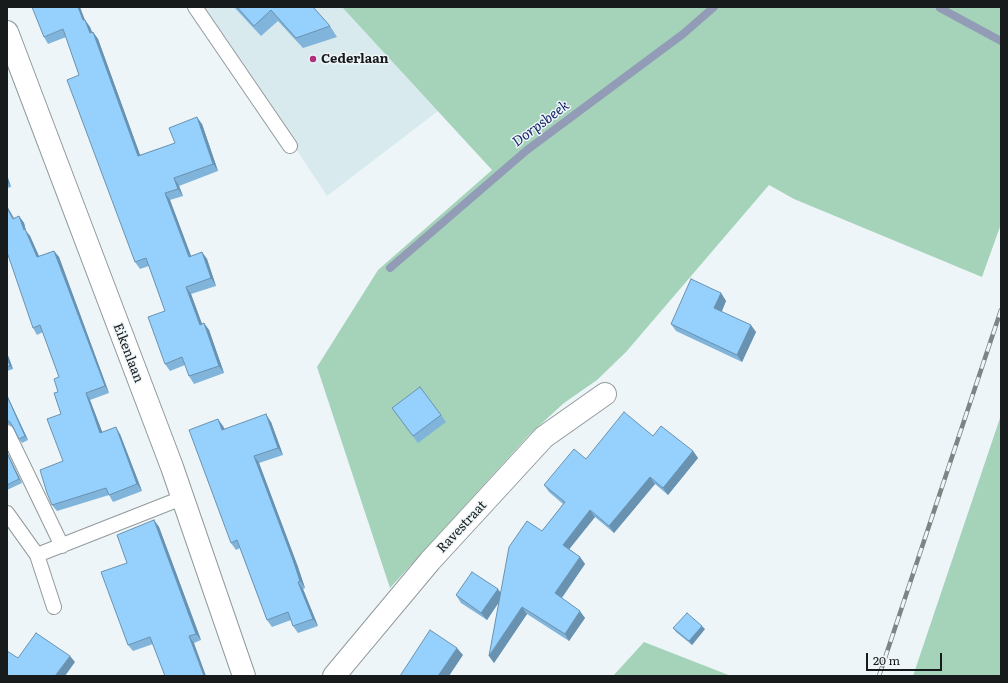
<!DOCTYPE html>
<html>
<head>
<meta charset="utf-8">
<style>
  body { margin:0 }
  #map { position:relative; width:1008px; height:683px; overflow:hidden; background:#edf5f8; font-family:Literata,serif }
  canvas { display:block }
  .frame { position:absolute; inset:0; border:8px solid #181b1b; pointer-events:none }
  .scale { position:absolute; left:866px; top:653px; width:76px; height:18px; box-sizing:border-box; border:2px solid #181b1b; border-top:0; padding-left:5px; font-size:12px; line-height:14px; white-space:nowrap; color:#181b1b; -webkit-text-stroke:3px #edf5f8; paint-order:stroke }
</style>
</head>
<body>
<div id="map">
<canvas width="1008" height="683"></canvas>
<div class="frame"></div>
<div class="scale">20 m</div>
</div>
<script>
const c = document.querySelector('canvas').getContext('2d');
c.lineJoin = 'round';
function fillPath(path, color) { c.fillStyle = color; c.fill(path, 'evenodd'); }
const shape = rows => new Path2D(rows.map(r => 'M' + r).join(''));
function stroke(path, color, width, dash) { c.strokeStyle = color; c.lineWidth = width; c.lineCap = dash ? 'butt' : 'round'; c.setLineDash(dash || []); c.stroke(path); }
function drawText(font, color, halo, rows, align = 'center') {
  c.font = font + ' Literata,serif'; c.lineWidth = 3; c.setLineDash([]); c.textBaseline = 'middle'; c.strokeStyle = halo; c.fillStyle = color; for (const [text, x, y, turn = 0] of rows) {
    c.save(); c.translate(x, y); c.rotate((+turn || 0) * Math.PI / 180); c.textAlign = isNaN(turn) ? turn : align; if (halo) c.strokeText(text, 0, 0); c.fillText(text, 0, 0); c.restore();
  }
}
fillPath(shape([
  [202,7,342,7,438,111,327,196]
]), '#d9eaef');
fillPath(shape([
  [342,7,1001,7,1001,224,982,277,794,199,769,185,626,352,597,380,564,403,529,435,390,588,317,367,378,270,492,170],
  [1001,415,1001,676,913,676],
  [644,642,731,676,613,676]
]), '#a5d3b9');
stroke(shape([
  [940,8,1001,41],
  [390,268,527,150,683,34,714,7]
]), '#929cb6', 8);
const lane = shape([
  [195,7,290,146],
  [7,432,62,546],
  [7,513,37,555,54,607],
  [37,555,182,498]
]);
const street = shape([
  [7,32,172,467,244,676],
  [334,676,430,561,544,437,605,394]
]);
stroke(lane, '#929a9c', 16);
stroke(street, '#929a9c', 24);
stroke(lane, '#fff', 14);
stroke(street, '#fff', 22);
const rail = shape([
  [879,676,1001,310]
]);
stroke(rail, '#7e8384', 4.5);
stroke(rail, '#edf5f8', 3, [9]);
fillPath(shape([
  [234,7,313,7,330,26,337,37,303,48,278,21,261,36],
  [85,20,90,27,92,32,93,32,98,39,140,155,175,143,202,124,218,171,179,186,183,196,170,200,191,256,202,252,207,259,216,286,191,294,202,324,204,323,209,330,224,373,194,384,189,376,185,365,170,371,165,364,165,311,149,266,140,269,135,262,79,75,66,37,48,44,44,37],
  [7,175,11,187,7,188],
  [19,216,24,223,26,231,30,236,39,256,54,251,59,257,109,393,90,400,102,432,120,434,142,491,113,502,109,495,57,511,52,505,63,461,61,414,58,392,59,377,43,332,37,335,33,328,14,218],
  [721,293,726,301,721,312,756,332,742,362,676,331,671,324],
  [7,353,13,369,7,371],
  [7,395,28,440,22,443,19,439,13,426,11,425,7,424],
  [392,408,441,415,446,422,418,443],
  [271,422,283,455,259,463,298,567,305,588,303,589,318,626,298,633,293,626,291,620,272,627,267,620,240,548,236,550,231,543,223,426,225,429],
  [693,451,698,458,668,495,655,484,614,533,595,517,569,549,580,557,585,564,562,598,585,618,569,641,527,614,494,663,489,656,499,602,487,620,461,603,456,595,500,593,542,531,563,504,549,492,544,485,586,459],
  [7,452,22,483,7,490],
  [154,520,159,527,201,640,194,643,153,644,133,651,128,645],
  [673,628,705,629,692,645,676,632]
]), '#81b4da');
fillPath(shape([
  [78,7,80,7,85,20,90,27,95,40,90,33,83,20],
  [93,32,98,39,143,163,138,156],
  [197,117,202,124,218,171,213,164],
  [7,175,11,187,7,181],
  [174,178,179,186,183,196,178,189],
  [165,193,170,200,194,264,189,257],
  [7,206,18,225,13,219,7,208],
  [19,216,24,223,26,231,30,236,42,263,37,257,24,230],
  [54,251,59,257,109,393,105,386],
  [202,252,207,259,216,286,211,278],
  [186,287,191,294,205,332,200,325],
  [721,293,726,301,720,316,714,308],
  [204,323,209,330,224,373,219,366],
  [751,325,756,332,742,362,737,355],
  [7,353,13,369,10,366,7,357],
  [86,393,90,400,105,439,100,433],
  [7,395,28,440,25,436,7,396],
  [266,414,271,422,283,455,278,448],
  [218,419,223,426,227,437,222,430],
  [116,427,120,434,142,491,137,484],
  [693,451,698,458,668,495,663,488],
  [7,452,22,483,19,479,7,453],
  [254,456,259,463,298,567,305,588,300,581],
  [650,477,655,484,614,533,609,526],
  [590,510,595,517,567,552,563,545],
  [154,520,159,527,201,640,196,634],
  [580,557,585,564,560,600,555,593],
  [298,582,303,589,318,626,313,619],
  [498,589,503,596,487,620,481,613],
  [522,607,527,614,494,663,489,656],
  [580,611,585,618,569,641,565,634],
  [702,626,705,629,692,645,689,641],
  [189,636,194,643,206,676,204,676],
  [457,648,463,655,449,676,438,676],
  [70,656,75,662,65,676,55,676]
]), '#6992b1');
const building = shape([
  [32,7,78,7,83,20,85,20,90,33,93,32,138,156,175,143,169,128,197,117,213,164,174,178,178,189,165,193,189,257,202,252,211,278,186,287,200,325,204,323,219,366,189,376,182,357,165,364,148,317,165,311,146,258,135,262,67,80,79,75,63,29,44,37,32,7],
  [237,7,313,7,330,26,296,38,271,10,254,26,237,7],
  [7,208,13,219,19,216,24,230,25,229,37,257,54,251,105,386,86,393,100,433,116,427,137,484,109,495,106,488,52,505,47,493,40,470,63,461,47,419,61,414,54,393,58,392,54,379,59,377,40,325,33,328,7,252,7,208],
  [691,279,721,293,714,308,751,325,737,355,671,324,691,279],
  [7,357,10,366,7,367,7,357],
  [420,387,441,415,413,436,392,408,420,387],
  [7,396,25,436,19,439,12,425,9,421,7,421,7,396],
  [624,412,653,436,661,426,693,451,663,488,650,477,609,526,590,510,563,545,580,557,555,593,580,611,565,634,522,607,489,656,509,547,527,521,542,531,565,502,544,485,574,449,586,459,624,412],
  [266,414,278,448,254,456,293,560,300,581,298,582,313,619,293,626,288,612,267,620,237,540,231,543,189,430,218,419,222,430,266,414],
  [7,453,19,479,7,485,7,453],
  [154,520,196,634,189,636,204,676,165,676,150,637,128,645,101,572,127,563,117,535,154,520],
  [472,572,498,589,481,613,456,595,472,572],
  [687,613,702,626,689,641,673,628,687,613],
  [430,630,457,648,438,676,400,676,430,630],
  [36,633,70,656,55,676,7,676,7,651,18,658,36,633]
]);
fillPath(building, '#96d1fd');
stroke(building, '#6992b1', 1);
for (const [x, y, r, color] of [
  [313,59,4,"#b12f7a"]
]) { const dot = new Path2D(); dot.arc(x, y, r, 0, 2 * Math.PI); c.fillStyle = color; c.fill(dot); stroke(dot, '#edf5f8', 1.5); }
drawText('bold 13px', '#181b1b', '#edf5f8', [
  ["Cederlaan",321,59]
], 'left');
drawText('13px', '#181b1b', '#edf5f8', [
  ["Eikenlaan",128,353,69],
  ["Ravestraat",462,527,-47]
]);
drawText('italic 14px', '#172568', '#edf5f8', [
  ["Dorpsbeek",541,124,-37]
]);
</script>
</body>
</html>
